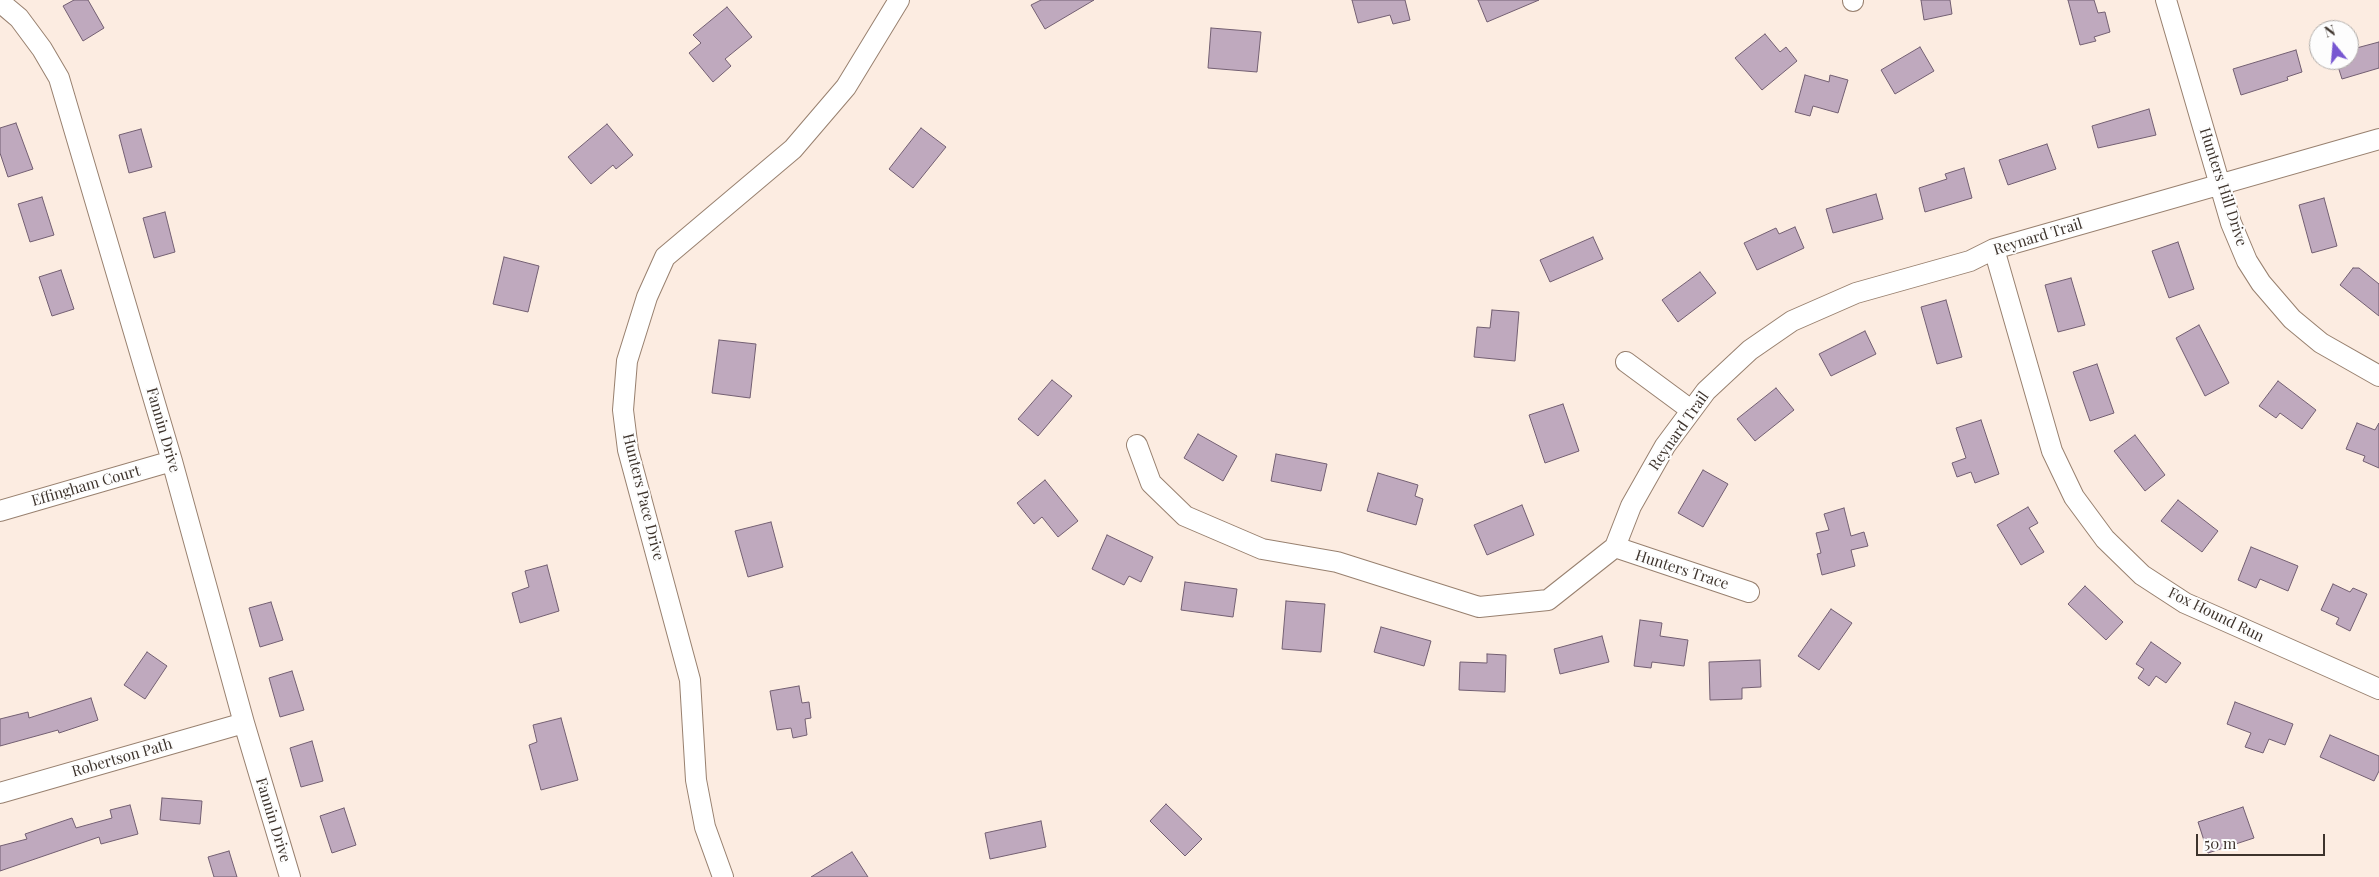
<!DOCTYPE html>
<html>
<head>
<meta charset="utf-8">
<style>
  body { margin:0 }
  #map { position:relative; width:2379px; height:877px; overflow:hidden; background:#fcece1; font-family:"Playfair Display",serif }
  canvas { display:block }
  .north { position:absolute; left:2309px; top:20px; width:50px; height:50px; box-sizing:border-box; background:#fdfdfd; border:1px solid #b0aca9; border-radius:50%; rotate:343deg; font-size:14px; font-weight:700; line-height:20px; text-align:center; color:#3d332c }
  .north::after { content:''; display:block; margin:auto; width:18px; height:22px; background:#7757d1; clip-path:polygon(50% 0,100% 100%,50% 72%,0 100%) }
  .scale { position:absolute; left:2196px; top:834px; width:129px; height:22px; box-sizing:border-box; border:2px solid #3d332c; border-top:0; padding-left:6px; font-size:15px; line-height:18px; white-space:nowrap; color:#3d332c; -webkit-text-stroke:4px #fdfdfd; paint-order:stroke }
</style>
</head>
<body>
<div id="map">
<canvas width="2379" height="877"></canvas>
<div class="north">N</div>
<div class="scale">50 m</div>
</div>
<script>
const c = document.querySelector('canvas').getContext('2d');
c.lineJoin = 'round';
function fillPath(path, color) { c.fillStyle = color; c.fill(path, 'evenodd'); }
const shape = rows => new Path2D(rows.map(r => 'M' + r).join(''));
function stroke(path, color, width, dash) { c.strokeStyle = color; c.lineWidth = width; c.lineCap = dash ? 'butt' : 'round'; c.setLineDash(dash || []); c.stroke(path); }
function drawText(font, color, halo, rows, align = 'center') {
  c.font = font + ' "Playfair Display",serif'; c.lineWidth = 4; c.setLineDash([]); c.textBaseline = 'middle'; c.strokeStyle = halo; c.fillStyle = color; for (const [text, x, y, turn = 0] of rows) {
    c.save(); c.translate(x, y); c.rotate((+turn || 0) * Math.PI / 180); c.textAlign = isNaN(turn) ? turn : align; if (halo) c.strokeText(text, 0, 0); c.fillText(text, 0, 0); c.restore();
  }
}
const building = shape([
  [74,0,88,0,104,28,83,41,63,6,74,0],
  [1041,0,1094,0,1045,29,1031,5,1041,0],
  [1352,0,1405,0,1410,20,1393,24,1390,15,1358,23,1352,0],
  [1478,0,1539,0,1487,22,1478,0],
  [1921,0,1950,0,1952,14,1924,20,1921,0],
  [2068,0,2094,0,2098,13,2105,12,2110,32,2094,37,2096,41,2080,45,2068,0],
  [727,7,752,37,725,59,731,66,713,82,689,53,701,43,693,35,727,7],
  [1211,28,1261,32,1257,72,1208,68,1211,28],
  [1765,34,1780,52,1786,47,1797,61,1762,90,1735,58,1765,34],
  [2379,42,2379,68,2342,79,2336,60,2349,60,2349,50,2379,42],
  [1920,47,1934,71,1895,94,1881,70,1920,47],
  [2296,50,2302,72,2287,77,2288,80,2241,95,2233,69,2296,50],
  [1805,75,1829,82,1830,75,1848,80,1838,113,1813,106,1810,116,1795,112,1805,75],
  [2149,109,2156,135,2098,148,2092,126,2149,109],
  [16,123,33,169,8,177,0,153,0,128,16,123],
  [607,124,633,155,616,169,613,165,591,184,568,157,607,124],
  [921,128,946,147,913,188,889,169,921,128],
  [141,129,152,167,129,173,119,135,141,129],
  [2047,144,2056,169,2008,185,1999,160,2047,144],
  [1964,168,1972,198,1925,212,1919,188,1947,179,1945,174,1964,168],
  [1876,194,1883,219,1833,233,1826,209,1876,194],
  [42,197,54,235,30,242,18,204,42,197],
  [2324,198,2337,246,2312,253,2299,205,2324,198],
  [165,212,175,252,154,258,143,218,165,212],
  [1795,227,1804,248,1757,270,1744,243,1776,228,1779,234,1795,227],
  [1593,237,1603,259,1550,282,1540,260,1593,237],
  [2178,242,2194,289,2169,298,2152,251,2178,242],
  [504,257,539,266,528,312,493,304,504,257],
  [2353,268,2359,268,2379,284,2379,316,2340,285,2353,268],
  [61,270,74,309,52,316,39,277,61,270],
  [1700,272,1716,293,1678,322,1662,300,1700,272],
  [2071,278,2085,325,2058,332,2045,285,2071,278],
  [1946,300,1962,357,1937,364,1921,307,1946,300],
  [1492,310,1519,312,1515,361,1474,357,1477,327,1490,328,1492,310],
  [2199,325,2229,383,2205,396,2176,338,2199,325],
  [1865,331,1876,354,1831,376,1819,354,1865,331],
  [719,340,756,344,750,398,712,393,719,340],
  [2097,364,2114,413,2090,421,2073,372,2097,364],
  [1052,380,1072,396,1038,436,1018,419,1052,380],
  [2278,381,2316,410,2302,429,2280,413,2276,418,2259,406,2278,381],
  [1776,388,1794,410,1755,441,1737,419,1776,388],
  [1563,404,1579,451,1545,463,1529,415,1563,404],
  [1981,420,1999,474,1975,483,1971,472,1957,477,1952,463,1966,458,1956,428,1981,420],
  [2357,423,2375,430,2379,423,2379,468,2363,461,2365,456,2346,449,2357,423],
  [1198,434,1237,456,1223,481,1184,458,1198,434],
  [2135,435,2165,475,2145,491,2114,451,2135,435],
  [1276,454,1327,464,1321,491,1271,481,1276,454],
  [1703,470,1728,484,1703,527,1678,513,1703,470],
  [1378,473,1418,485,1415,496,1423,499,1416,525,1367,511,1378,473],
  [1045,480,1078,521,1058,537,1042,517,1034,524,1017,503,1045,480],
  [2178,500,2218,531,2202,552,2161,521,2178,500],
  [1522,505,1534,535,1487,555,1474,525,1522,505],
  [2028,507,2038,523,2029,528,2044,552,2021,565,1997,525,2028,507],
  [1844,508,1851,536,1864,532,1868,546,1851,550,1855,566,1822,575,1817,554,1821,553,1816,533,1829,530,1824,514,1844,508],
  [771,522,783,567,748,577,735,531,771,522],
  [1107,535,1153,557,1141,582,1129,576,1124,585,1092,569,1107,535],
  [2251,547,2298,566,2288,591,2260,579,2256,588,2238,580,2251,547],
  [547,565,559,611,520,623,512,593,529,587,525,571,547,565],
  [1185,582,1237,589,1233,617,1181,610,1185,582],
  [2333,584,2350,592,2353,588,2367,594,2350,631,2336,624,2339,618,2321,610,2333,584],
  [2085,586,2123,622,2106,640,2068,604,2085,586],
  [1286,601,1325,604,1321,652,1282,649,1286,601],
  [271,602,283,640,260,647,249,608,271,602],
  [1831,609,1852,623,1819,670,1798,656,1831,609],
  [1640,620,1662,623,1660,636,1688,640,1684,666,1652,662,1651,668,1634,666,1640,620],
  [1381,627,1431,641,1424,666,1374,652,1381,627],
  [1602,636,1609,662,1560,674,1554,649,1602,636],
  [2151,642,2181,663,2166,683,2156,676,2149,686,2138,678,2144,669,2136,664,2151,642],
  [147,652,167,666,145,699,124,685,147,652],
  [1487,654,1506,655,1505,692,1459,690,1460,662,1487,663,1487,654],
  [1760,660,1761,687,1742,688,1742,699,1710,700,1709,662,1760,660],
  [292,671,304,710,280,717,269,678,292,671],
  [799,686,802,703,809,702,811,718,805,719,807,735,793,738,791,728,777,730,770,691,799,686],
  [91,698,98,720,59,733,58,730,0,746,0,719,28,712,29,718,91,698],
  [2235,702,2293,724,2285,745,2269,739,2263,753,2245,747,2251,733,2227,724,2235,702],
  [561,718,578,780,541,790,529,745,537,742,533,725,561,718],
  [2330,735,2379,756,2379,771,2374,781,2320,757,2330,735],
  [312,741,323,781,301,787,290,748,312,741],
  [162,798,202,801,200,824,160,820,162,798],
  [1166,804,1202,839,1185,856,1150,821,1166,804],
  [130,805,138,834,101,844,99,837,0,871,0,846,27,839,25,834,72,818,76,828,112,818,110,810,130,805],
  [2243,807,2254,838,2208,853,2198,822,2243,807],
  [344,808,356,845,332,853,320,816,344,808],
  [1041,821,1046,847,990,859,985,833,1041,821],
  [229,851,237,877,214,877,208,857,229,851],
  [852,852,868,877,811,877,852,852]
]);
fillPath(building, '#bfa9be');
stroke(building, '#735f72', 1);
const minor = shape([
  [1853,0,1853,1],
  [2166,0,2231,223,2247,261,2261,283,2292,319,2321,343,2379,376],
  [0,2,19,18,42,49,59,78,172,461,244,723,290,877],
  [1994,249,2052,451,2074,497,2105,539,2142,575,2185,603,2379,689],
  [1626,362,1691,410],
  [1137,445,1151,483,1185,516,1262,549,1337,562,1479,607,1548,600,1615,547,1631,506,1665,446,1706,391,1750,350,1792,321,1856,293,1970,261,1994,249,2379,139],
  [0,511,172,461],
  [1615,547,1749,592],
  [0,793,244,723],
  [723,877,705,827,696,780,690,680,628,450,623,410,627,361,647,297,665,257,793,149,846,87,899,0]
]);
stroke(minor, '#98806f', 22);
stroke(minor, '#fff', 20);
drawText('15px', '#3d332c', '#fdfdfd', [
  ["Hunters Hill Drive",2223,187,72],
  ["Reynard Trail",2038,237,-17],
  ["Fannin Drive",163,430,74],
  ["Reynard Trail",1679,431,-55],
  ["Effingham Court",86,486,-16],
  ["Hunters Pace Drive",643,497,76],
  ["Hunters Trace",1682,570,18],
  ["Fox Hound Run",2216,615,26],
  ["Robertson Path",122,758,-16],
  ["Fannin Drive",273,820,73]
]);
</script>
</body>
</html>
